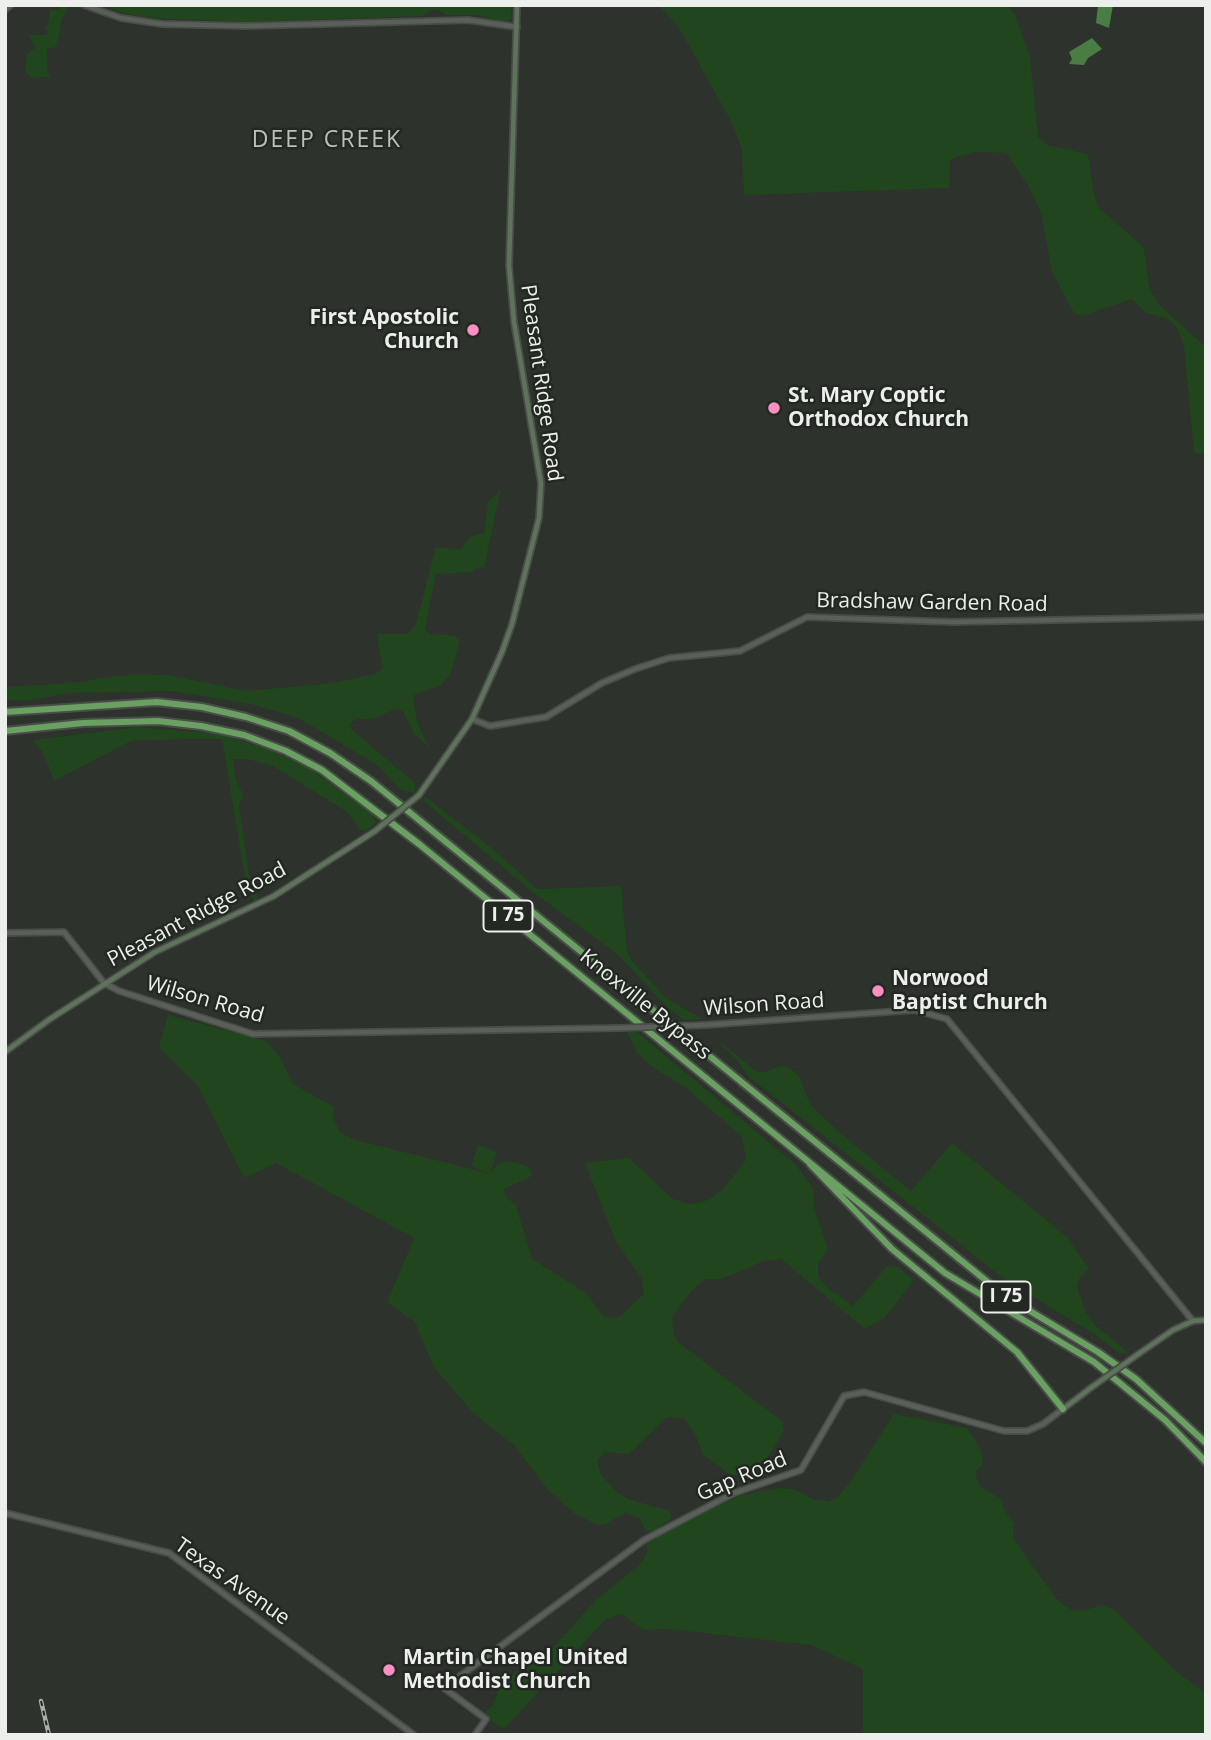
<!DOCTYPE html>
<html>
<head>
<meta charset="utf-8">
<style>
  body { margin:0 }
  #map { position:relative; width:1211px; height:1740px; overflow:hidden; background:#2d322c; font-family:"Open Sans",sans-serif }
  canvas { display:block }
  .frame { position:absolute; inset:0; border:7px solid #ecefeb; pointer-events:none }
</style>
</head>
<body>
<div id="map">
<canvas width="1211" height="1740"></canvas>
<div class="frame"></div>
</div>
<script>
const c = document.querySelector('canvas').getContext('2d');
c.lineJoin = 'round';
function fillPath(path, color) { c.fillStyle = color; c.fill(path, 'evenodd'); }
const shape = rows => new Path2D(rows.map(r => 'M' + r).join(''));
function stroke(path, color, width, dash) { c.strokeStyle = color; c.lineWidth = width; c.lineCap = dash ? 'butt' : 'round'; c.setLineDash(dash || []); c.stroke(path); }
function drawText(font, color, halo, rows, align = 'center') {
  c.font = font + ' "Open Sans",sans-serif'; c.lineWidth = 5; c.setLineDash([]); c.textBaseline = 'middle'; c.strokeStyle = halo; c.fillStyle = color; for (const [text, x, y, turn = 0] of rows) {
    c.save(); c.translate(x, y); c.rotate((+turn || 0) * Math.PI / 180); c.textAlign = isNaN(turn) ? turn : align; if (halo) c.strokeText(text, 0, 0); c.fillText(text, 0, 0); c.restore();
  }
}
fillPath(shape([
  [59,5,69,5,62,19,56,47,47,49,48,73,51,77,32,78,25,72,27,54,35,48,29,35,47,35,47,29,44,29,48,25,50,10,47,9,58,10],
  [97,5,512,5,511,18,505,22,476,15,445,15,439,10,431,10,423,16,246,22,172,19,136,16],
  [658,5,1008,5,1015,15,1030,57,1038,137,1047,145,1088,154,1093,190,1098,207,1144,248,1149,287,1158,304,1206,347,1206,454,1194,453,1184,347,1177,327,1168,319,1146,313,1132,299,1083,316,1074,313,1052,272,1041,213,1029,187,1006,153,976,152,956,157,950,161,949,188,744,195,742,150,732,123,678,26],
  [501,489,484,567,476,568,473,572,436,574,425,629,430,634,455,636,460,641,450,675,440,686,415,694,413,698,418,725,429,747,414,734,404,713,397,708,373,719,356,719,350,724,351,729,415,783,415,793,401,790,377,765,310,725,293,716,254,705,176,691,70,693,27,701,5,700,5,687,70,683,133,674,168,675,247,691,333,683,375,674,383,668,377,634,408,634,416,623,436,547,460,550,471,536,484,533,488,502],
  [138,727,221,734,269,750,309,768,373,814,376,823,366,831,360,830,347,812,273,766,247,759,233,759,236,780,243,794,239,806,249,875,258,896,255,903,246,885,222,739,133,740,54,781,43,753,33,740],
  [423,795,494,850,537,889,621,886,627,952,632,961,666,998,702,1019,684,1020,669,1009,617,954,526,887,425,802],
  [168,1015,266,1041,279,1056,293,1084,334,1107,333,1117,340,1132,355,1140,488,1173,471,1166,478,1145,497,1152,491,1172,497,1165,507,1161,525,1165,531,1170,532,1176,504,1189,506,1197,516,1205,532,1259,586,1293,605,1318,619,1317,644,1294,642,1279,616,1242,585,1163,629,1158,673,1199,691,1204,708,1200,722,1190,746,1160,742,1137,686,1088,651,1066,637,1053,627,1032,637,1032,796,1165,814,1190,813,1205,828,1249,818,1264,818,1277,829,1289,853,1306,887,1266,898,1267,914,1280,885,1317,865,1329,781,1259,764,1261,722,1279,706,1279,693,1289,672,1317,674,1334,678,1342,782,1421,784,1431,764,1463,744,1474,730,1475,702,1454,697,1438,684,1418,667,1417,629,1454,606,1452,597,1460,601,1475,617,1492,628,1499,670,1511,672,1518,653,1532,646,1531,639,1518,625,1513,606,1524,597,1525,574,1513,547,1489,514,1445,473,1413,433,1366,415,1322,387,1302,414,1238,276,1163,244,1178,197,1085,159,1047],
  [706,1030,757,1072,766,1072,781,1065,790,1068,799,1076,810,1104,841,1134,911,1191,952,1143,1067,1237,1089,1269,1080,1277,1077,1286,1085,1311,1095,1325,1129,1353,1119,1353,1094,1334,1004,1279,748,1076,737,1060],
  [894,1414,967,1428,981,1450,983,1463,975,1473,979,1485,1001,1499,1005,1512,1013,1522,1013,1536,1019,1547,1055,1597,1069,1609,1083,1611,1101,1605,1113,1609,1176,1671,1206,1694,1206,1735,863,1735,863,1669,811,1645,669,1629,643,1630,622,1614,606,1619,504,1729,487,1718,484,1714,495,1702,498,1690,516,1672,541,1661,597,1599,638,1566,647,1554,647,1542,740,1495,778,1488,794,1489,815,1500,830,1501,839,1495,850,1482]
]), '#21451c');
fillPath(shape([
  [1098,5,1113,5,1109,28,1096,23],
  [1092,38,1102,49,1088,58,1084,65,1069,64,1072,59,1069,52]
]), '#4a7d43');
const tertiary = shape([
  [84,5,121,18,162,24,246,26,468,20,517,27],
  [5,10,11,5],
  [472,719,490,726,546,717,602,683,635,669,669,658,740,651,807,617,953,622,1206,617],
  [5,933,64,932,104,983,119,991,253,1034,620,1028],
  [705,1025,914,1010,947,1019,1193,1321],
  [5,1513,169,1553,414,1735],
  [475,1735,486,1719,444,1688,644,1540,734,1493,801,1470,844,1396,864,1392,1004,1431,1027,1431,1043,1424,1063,1409]
]);
const secondary = shape([
  [419,795,472,719,502,652,512,624,539,518,541,483,514,322,509,265,517,5],
  [5,1052,50,1019,155,952,274,896,375,831],
  [1137,1355,1173,1330,1193,1321,1206,1320],
  [1063,1409,1092,1387]
]);
const motorway = shape([
  [5,712,157,702,202,707,246,717,289,731,330,753,371,781,1005,1296,1098,1352,1136,1379,1206,1443],
  [5,731,83,723,158,721,201,726,244,735,286,751,322,770,419,844,945,1273,1094,1362,1165,1420,1206,1462],
  [810,1164,892,1249,1017,1352,1063,1409]
]);
stroke(tertiary, '#494d48', 8);
stroke(secondary, '#494d48', 8);
stroke(motorway, '#494d48', 10);
stroke(tertiary, '#5a6059', 4.5);
stroke(secondary, '#5f735c', 4.5);
stroke(motorway, '#6aa062', 6);
const rail = shape([
  [41,1701,49,1735]
]);
stroke(rail, '#aaaea9', 4.5);
stroke(rail, '#232822', 2, [5]);
const tertiaryBridge = shape([
  [620,1028,705,1025]
]);
const secondaryBridge = shape([
  [375,831,419,795],
  [1092,1387,1137,1355]
]);
stroke(tertiaryBridge, '#494d48', 8, []);
stroke(secondaryBridge, '#494d48', 8, []);
stroke(tertiaryBridge, '#5a6059', 4.5);
stroke(secondaryBridge, '#5f735c', 4.5);
for (const [x, y, r, color] of [
  [473,330,7,"#fc8fc2"],
  [774,408,7,"#fc8fc2"],
  [878,991,7,"#fc8fc2"],
  [389,1670,7,"#fc8fc2"]
]) { const dot = new Path2D(); dot.arc(x, y, r, 0, 2 * Math.PI); c.fillStyle = color; c.fill(dot); stroke(dot, '#232822', 2.5); }
for (const [x, y, w] of [
  [508,916,49],
  [1006,1297,49]
]) { const box = new Path2D(); box.roundRect(x - w / 2, y - 15.5, w, 31, 5); c.fillStyle = '#232822'; c.fill(box); stroke(box, '#ecefeb', 2); }
drawText('bold 19px', '#ecefeb', null, [
  ["I 75",508,916],
  ["I 75",1006,1297]
]);
drawText('bold 21px', '#ecefeb', '#232822', [
  ["First Apostolic",459,318,"right"],
  ["Church",459,342,"right"],
  ["St. Mary Coptic",788,396],
  ["Orthodox Church",788,420],
  ["Norwood",892,979],
  ["Baptist Church",892,1003],
  ["Martin Chapel United",403,1658],
  ["Methodist Church",403,1682]
], 'left');
drawText('21px', '#ecefeb', '#232822', [
  ["Pleasant Ridge Road",541,383,82],
  ["Bradshaw Garden Road",932,603,1],
  ["Pleasant Ridge Road",197,915,-28],
  ["Wilson Road",205,1000,16],
  ["Knoxville Bypass",645,1005,39],
  ["Wilson Road",764,1005,-4],
  ["Gap Road",742,1477,-23],
  ["Texas Avenue",232,1582,35]
]);
c.letterSpacing = '2px';
drawText('23px', '#bac1b9', '#232822', [
  ["DEEP CREEK",327,140]
]);
c.letterSpacing = '0px';
</script>
</body>
</html>
